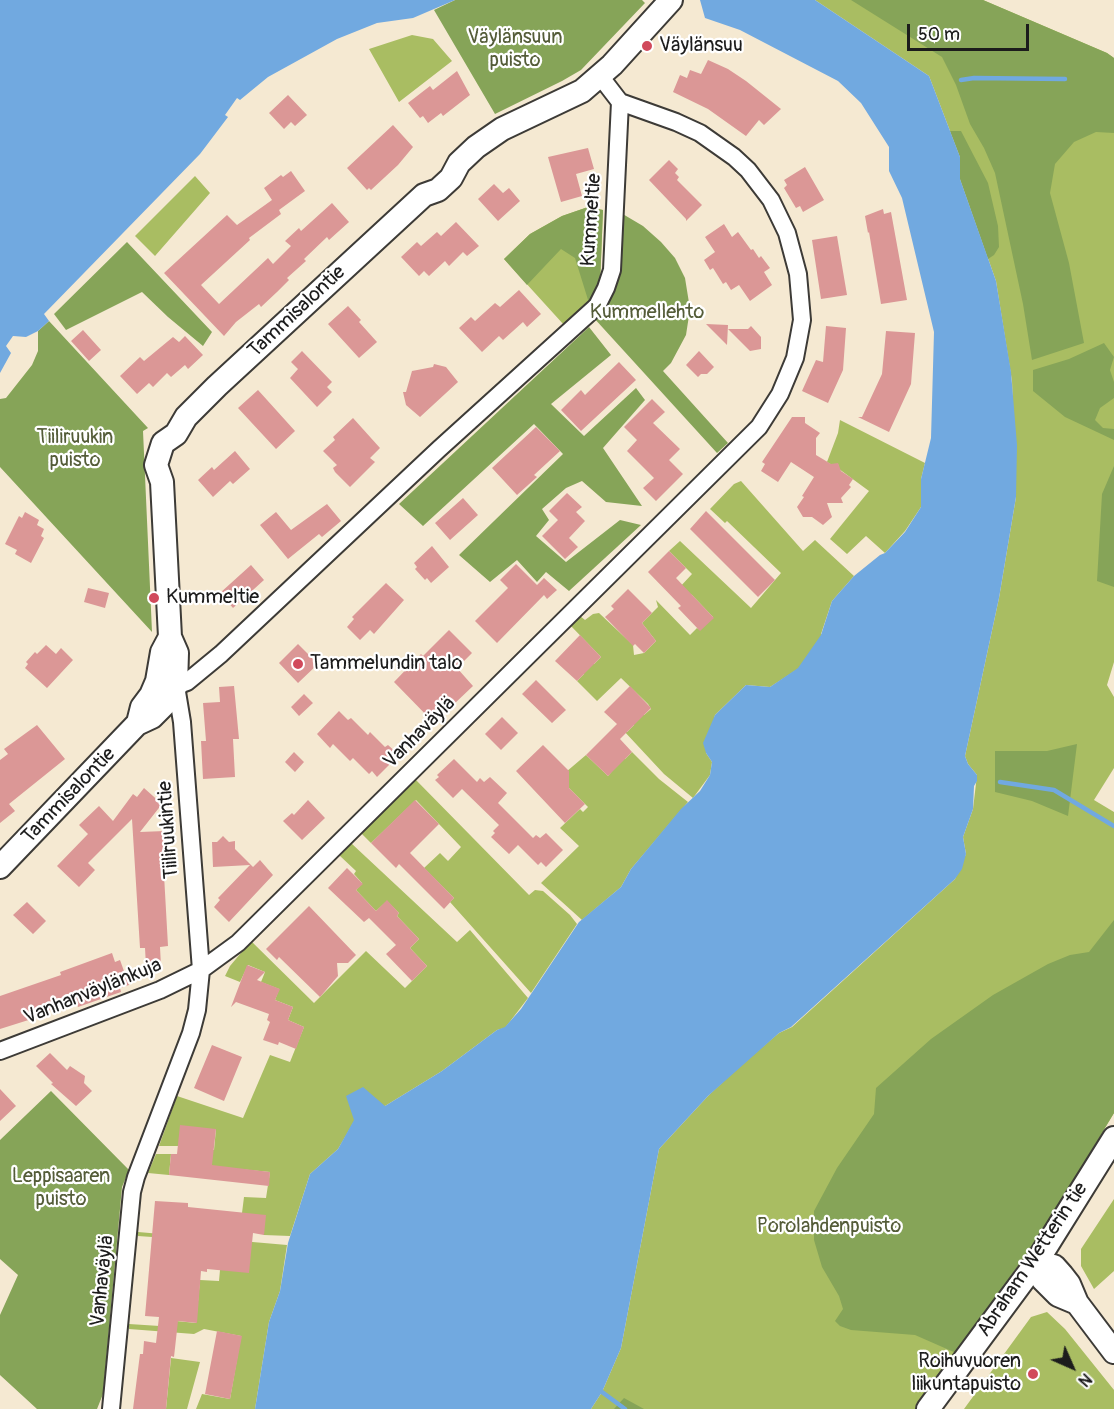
<!DOCTYPE html>
<html>
<head>
<meta charset="utf-8">
<style>
  body { margin:0 }
  #map { position:relative; width:1114px; height:1409px; overflow:hidden; background:#f5e9d2; font-family:Pangolin,sans-serif }
  canvas { display:block }
  .north { position:absolute; left:1042px; top:1337px; width:60px; height:60px; -webkit-text-stroke:4px #fff; paint-order:stroke; rotate:135deg; font-size:16px; font-weight:700; line-height:24px; text-align:center; color:#1c1c1c }
  .north::after { content:''; display:block; margin:auto; width:21px; height:27px; background:#1c1c1c; clip-path:polygon(50% 0,100% 100%,50% 72%,0 100%) }
  .scale { position:absolute; left:907px; top:24px; width:122px; height:27px; box-sizing:border-box; border:3px solid #1c1c1c; border-top:0; padding-left:8px; font-size:18px; line-height:21px; white-space:nowrap; color:#1c1c1c; -webkit-text-stroke:4px #fff; paint-order:stroke }
</style>
</head>
<body>
<div id="map">
<canvas width="1114" height="1409"></canvas>
<div class="north">N</div>
<div class="scale">50 m</div>
</div>
<script>
const c = document.querySelector('canvas').getContext('2d');
c.lineJoin = 'round';
function fillPath(path, color) { c.fillStyle = color; c.fill(path, 'evenodd'); }
const shape = rows => new Path2D(rows.map(r => 'M' + r).join(''));
function stroke(path, color, width, dash) { c.strokeStyle = color; c.lineWidth = width; c.lineCap = dash ? 'butt' : 'round'; c.setLineDash(dash || []); c.stroke(path); }
function drawText(font, color, halo, rows, align = 'center') {
  c.font = font + ' Pangolin,sans-serif'; c.lineWidth = 4.5; c.setLineDash([]); c.textBaseline = 'middle'; c.strokeStyle = halo; c.fillStyle = color; for (const [text, x, y, turn = 0] of rows) {
    c.save(); c.translate(x, y); c.rotate((+turn || 0) * Math.PI / 180); c.textAlign = isNaN(turn) ? turn : align; if (halo) c.strokeText(text, 0, 0); c.fillText(text, 0, 0); c.restore();
  }
}
fillPath(shape([
  [815,0,983,0,1107,53,1114,58,1114,662,1107,685,1114,697,1114,768,1094,800,1114,812,1114,1113,1042,1232,915,1409,591,1409,602,1392,621,1348,659,1149,708,1096,743,1063,779,1033,792,1027,955,879,966,854,963,837,973,809,977,775,968,764,965,756,999,598,1016,497,1012,381,996,281,960,179,960,157,929,76],
  [412,35,433,39,452,61,399,102,369,49],
  [195,176,210,193,155,256,135,236],
  [588,207,603,210,600,284,589,303,564,325,504,259,530,234,562,216],
  [840,420,925,463,921,479,921,507,905,531,885,553,866,536,847,554,830,539,869,491,839,469,838,464,832,465,827,462,838,433],
  [741,481,803,551,815,540,854,576,832,601,821,634,830,637,798,669,770,687,746,685,715,715,706,753,712,762,710,775,693,798,664,774,623,730,627,732,634,725,632,723,642,714,644,715,651,709,648,704,621,678,597,701,577,681,584,674,582,672,592,663,594,664,601,657,571,626,580,616,585,620,593,614,599,613,633,645,634,655,644,653,656,641,642,623,658,607,656,600,690,635,697,628,700,630,713,617,692,595,679,588,692,574,669,551,680,541,751,608,781,573,727,521,725,523,710,509,734,484],
  [632,752,659,779,688,802,631,869,621,887,582,920,541,883,579,846,560,828,580,809,583,812,588,807,566,785,566,772,586,755,608,776,623,758,625,759],
  [415,779,529,895,535,890,543,891,570,915,577,924,531,993,450,902,454,898,424,868,440,853,448,861,461,847,416,800,371,843,361,833],
  [351,843,457,942,470,930,528,998,505,1028,497,1030,442,1071,385,1106,355,1120,338,1149,310,1174,290,1236,264,1235,242,1213,244,1197,266,1198,270,1172,207,1166,201,1148,214,1150,216,1129,178,1146,159,1146,177,1096,243,1118,270,1055,290,1062,304,1027,288,1020,293,1007,275,1000,279,989,261,982,265,972,248,965,240,982,225,976,230,966,251,941,314,1003,366,951,405,988,427,966,410,948,419,939,397,916,399,913,387,901,376,911,356,890,362,883,354,874,356,871,339,855],
  [156,1154,171,1154,169,1175,148,1173],
  [1114,1199,1114,1271,1094,1289,1081,1266,1081,1249],
  [138,1232,287,1245,280,1291,269,1322,255,1409,196,1409,202,1394,230,1399,241,1336,204,1329,194,1334,129,1329,129,1324,175,1327,176,1321,196,1323,200,1280,219,1281,220,1270,152,1237,138,1236],
  [1047,1312,1065,1329,1114,1390,1114,1409,964,1409,1031,1317],
  [171,1358,200,1362,187,1409,166,1409]
]), '#a9bd62');
fillPath(shape([
  [455,0,642,0,645,3,581,70,562,81,495,114,434,10],
  [851,0,983,0,1107,53,1114,58,1114,133,1096,132,1074,142,1055,164,1050,193,1069,263,1084,343,1032,360,1023,304,995,173,984,148,970,124,956,85,942,57],
  [950,131,961,131,988,183,998,226,999,247,994,255,988,259,960,179,960,157],
  [588,207,603,210,600,284,589,303,575,258,561,249,527,285,504,259,530,234,562,216],
  [621,213,643,226,661,242,675,258,685,278,690,309,686,335,671,363,663,371,728,443,717,453,593,317],
  [127,242,212,332,203,346,168,317,142,292,66,330,54,314],
  [49,321,148,428,143,431,152,632,0,467,0,399,6,398,32,365,38,351,38,331],
  [589,327,611,355,551,404,584,436,636,388,645,400,603,448,642,506,606,502,582,481,566,488,542,509,549,520,536,536,566,562,620,520,641,525,569,591,546,572,537,582,517,560,490,582,459,555,563,454,534,424,423,526,399,504],
  [1104,343,1114,357,1110,370,1114,382,1114,398,1100,408,1095,420,1103,428,1114,429,1114,440,1065,417,1033,391,1033,370,1069,359],
  [1114,466,1114,587,1097,581,1102,494],
  [1077,744,1068,816,1032,801,995,792,995,751,1047,751],
  [1114,920,1114,1113,1042,1232,956,1353,915,1335,851,1330,840,1326,835,1321,843,1309,839,1296,822,1267,814,1240,814,1211,837,1168,874,1114,876,1088,931,1039,993,995,1048,964,1070,955,1089,952],
  [51,1091,129,1170,122,1187,103,1394,97,1409,37,1409,0,1375,0,1315,18,1275,0,1259,0,1140],
  [624,1398,644,1409,614,1409]
]), '#86a458');
fillPath(shape([
  [0,0,455,0,413,18,377,23,337,39,268,77,240,100,237,98,225,115,228,117,200,154,44,314,49,321,38,331,26,337,13,336,6,346,11,353,0,373],
  [700,0,815,0,929,76,960,157,960,179,996,281,1011,372,1017,445,1016,497,999,598,965,756,968,764,977,775,977,781,974,786,973,809,963,837,966,854,962,869,955,879,791,1027,779,1033,708,1096,659,1149,621,1348,602,1392,591,1409,255,1409,269,1322,280,1291,288,1243,310,1174,338,1149,354,1120,346,1096,363,1087,385,1106,442,1071,497,1030,505,1027,521,1009,579,922,621,887,631,869,681,809,700,791,710,775,712,762,706,753,703,743,715,715,746,685,770,687,798,668,821,635,832,601,854,576,880,555,885,553,905,532,921,507,921,479,931,438,934,332,902,198,889,171,889,147,861,103,838,81,740,30,705,18]
]), '#71a9e0');
stroke(shape([
  [961,80,974,78,1065,79],
  [1000,782,1054,790,1114,826],
  [602,1392,625,1409]
]), '#71a9e0', 4.5);
fillPath(shape([
  [708,60,728,69,746,81,781,109,764,125,759,120,746,136,708,109,673,92,680,75,687,78,690,70,701,74],
  [457,71,470,95,443,116,441,113,428,123,423,116,420,118,408,103,430,86,433,90],
  [288,95,307,115,295,126,291,122,284,129,269,113],
  [393,125,413,147,398,165,371,190,369,188,367,190,347,168],
  [588,148,594,169,576,174,582,196,561,202,548,157],
  [669,160,678,169,675,173,679,177,677,180,702,205,686,221,686,219,649,180],
  [805,167,824,200,803,212,800,206,796,208,784,188,787,185,784,180],
  [291,171,305,191,279,210,281,214,249,238,250,240,201,285,219,304,268,258,273,264,291,246,285,241,299,228,301,231,332,203,349,222,329,240,327,237,304,259,306,261,287,278,289,280,277,292,261,307,259,304,236,322,224,336,164,273,227,215,237,225,272,200,264,188,281,175,283,177],
  [494,184,503,193,509,188,520,201,498,221,478,199],
  [883,209,884,214,891,212,907,300,881,304,869,232,868,233,865,216],
  [456,222,479,246,467,256,463,252,449,266,445,261,429,276,424,271,419,276,401,257,417,242,421,246,437,232,441,236],
  [724,224,732,237,738,232,751,250,753,249,759,258,761,256,770,268,764,272,772,285,750,301,739,285,731,290,726,282,723,284,713,268,710,270,704,260,715,252,705,237],
  [837,236,847,295,821,299,812,240],
  [519,290,541,314,527,327,523,322,503,340,499,336,482,352,459,328,471,317,475,321,495,303,500,307],
  [348,306,361,320,359,322,377,342,359,358,328,324],
  [706,324,728,325,727,345],
  [751,326,761,337,761,349,750,351,728,329,748,329],
  [826,326,846,328,843,370,828,403,802,391,816,360,823,362],
  [83,330,101,350,89,361,71,341],
  [886,331,915,333,911,384,889,432,858,417,862,417,882,374],
  [185,336,203,355,188,369,185,365,171,377,167,373,153,387,149,383,137,394,120,376,140,357,144,361,173,337,179,342],
  [302,351,332,382,327,387,332,392,317,407,290,378,298,369,291,362],
  [699,351,714,367,707,374,701,374,698,377,686,365],
  [619,362,636,380,581,431,561,410,581,390,585,395],
  [434,364,446,367,458,382,420,417,406,405,403,392,406,392,412,371,433,367],
  [258,390,295,431,276,449,238,408],
  [652,399,665,412,653,423,680,449,669,460,683,474,656,501,643,488,654,478,627,451,637,440,624,427],
  [792,417,805,417,805,423,820,433,816,438,816,455,831,464,838,463,841,471,853,479,849,485,851,487,841,498,843,503,827,503,832,517,823,525,812,517,803,517,797,507,804,497,802,496,814,477,791,462,778,482,761,471,765,464,762,462],
  [353,418,380,448,370,458,375,462,350,487,335,472,333,468,337,465,323,451,335,440,333,437],
  [536,427,560,451,534,475,537,477,517,495,492,468],
  [235,451,250,469,233,484,230,481,213,497,198,480,212,467,214,470],
  [567,493,582,507,576,512,585,521,569,538,578,547,565,559,542,536,558,520,549,511],
  [463,498,478,515,450,540,435,523],
  [327,504,341,521,322,537,319,534,288,559,260,525,276,512,291,530],
  [706,511,775,580,758,597,690,529],
  [25,512,39,520,37,525,44,529,41,536,44,538,31,563,15,554,17,550,5,544,19,516,22,518],
  [432,546,449,567,431,583,427,578,425,580,415,569,417,567,414,563],
  [669,551,686,568,676,578,714,618,700,631,678,608,681,606,648,572],
  [516,564,537,585,544,578,557,590,547,599,544,595,497,643,475,621,508,588,500,580],
  [251,565,264,580,233,608,220,593],
  [386,583,404,600,374,634,370,630,360,640,347,627,354,619,352,617],
  [88,588,109,593,105,608,84,602],
  [628,589,652,613,642,623,656,641,644,653,635,644,633,646,605,617,614,609,611,606],
  [449,630,472,653,457,668,473,686,434,723,394,682,421,654,423,656],
  [580,635,601,657,577,681,555,661],
  [298,644,318,664,298,683,279,663],
  [46,645,56,654,61,648,73,660,47,688,25,668,28,664,26,662,35,652,37,654],
  [536,680,566,710,552,723,522,694],
  [234,686,239,739,233,739,235,777,203,779,201,741,206,741,203,703,220,702,219,687],
  [630,686,651,708,620,739,632,752,608,776,586,755,617,724,604,712],
  [304,694,313,703,299,716,291,707],
  [339,711,348,720,351,718,368,735,370,732,385,747,388,745,399,755,377,777,372,771,369,774,353,758,350,761,333,744,330,748,317,734],
  [502,717,518,733,501,750,485,734],
  [37,725,65,759,9,804,15,811,0,823,0,760,8,754,4,749],
  [543,745,569,771,569,788,585,804,565,823,516,771],
  [294,752,304,762,295,772,285,762],
  [454,759,477,782,480,778,484,782,490,777,507,793,498,803,533,838,536,835,540,838,546,833,563,850,546,867,541,862,538,865,518,845,509,854,491,837,495,833,493,831,499,825,462,789,453,798,435,780,439,777,437,775],
  [144,788,162,804,140,832,165,831,167,857,163,857,168,946,160,947,161,966,146,966,145,948,140,948,132,819,88,863,95,870,79,887,57,866,88,834,79,825,99,806,113,821,133,794,137,797],
  [308,800,325,818,302,840,283,821,292,813,294,815],
  [415,800,439,824,410,853,454,898,444,909,399,864,396,868,371,843],
  [223,836,229,842,235,841,235,849,253,867,260,860,273,875,229,922,214,907,220,900,218,898,250,865,213,867,212,842,217,842],
  [347,868,363,884,356,890,376,911,387,900,399,913,397,916,419,939,410,948,427,966,412,981,386,954,396,945,369,918,364,922,328,888],
  [27,902,46,921,33,934,13,915],
  [309,906,356,955,348,963,337,963,338,976,320,997,279,957,277,960,266,949],
  [112,953,115,962,120,960,129,985,120,988,121,992,78,1007,77,1003,66,1007,66,1005,37,1015,38,1017,0,1029,0,996,61,975,60,972],
  [247,965,265,972,257,980,280,989,275,1000,293,1007,288,1020,304,1027,296,1049,279,1042,278,1045,263,1040,270,1022,267,1020,269,1014,236,1002,231,1007],
  [212,1045,242,1057,224,1101,194,1088],
  [50,1053,67,1070,70,1066,85,1076,84,1083,92,1091,76,1106,51,1084,53,1083,36,1066],
  [0,1089,16,1106,0,1121],
  [180,1125,216,1129,212,1165,270,1172,269,1186,169,1175,171,1154,177,1154],
  [155,1201,188,1203,188,1207,266,1215,264,1235,253,1233,249,1273,207,1269,207,1272,201,1271,197,1323,178,1321,174,1357,171,1356,166,1409,133,1409,140,1354,143,1354,144,1341,156,1343,159,1317,145,1316],
  [217,1331,242,1336,230,1399,205,1394]
]), '#db9796');
const street = shape([
  [176,686,187,682,221,654,439,449,597,306,606,288,612,270,620,102,600,76],
  [0,1051,160,990,201,970,182,722,176,686],
  [111,1409,132,1192,136,1177,191,1033,197,1010,201,970,238,943,759,427,780,394,795,358,802,320,798,274,787,233,771,200,748,170,734,157,700,133,676,122,620,102]
]);
const secondary = shape([
  [138,723,142,707,151,695,157,681,162,652,170,637],
  [0,867,137,724,152,717,164,705,176,686,177,653,170,637,162,482,156,465,163,443,176,434,186,417,217,386,424,195,438,190,451,178,459,163,476,147,502,129,582,91,612,65,671,0],
  [1036,1263,1054,1266,1062,1275,1069,1284,1077,1303,1114,1352],
  [1036,1263,1043,1280,1058,1295,1077,1303],
  [928,1409,1036,1263,1114,1138]
]);
stroke(street, '#3d3b37', 20);
stroke(secondary, '#3d3b37', 26);
stroke(street, '#fff', 16);
stroke(secondary, '#fff', 22);
for (const [x, y, r, color] of [
  [647,46,6,"#d1495b"],
  [154,598,6,"#d1495b"],
  [298,664,6,"#d1495b"],
  [1033,1374,6,"#d1495b"]
]) { const dot = new Path2D(); dot.arc(x, y, r, 0, 2 * Math.PI); c.fillStyle = color; c.fill(dot); stroke(dot, '#fff', 2); }
drawText('20px', '#545c38', '#fff', [
  ["Väylänsuun",515,38],
  ["puisto",515,61],
  ["Kummellehto",647,313],
  ["Tiiliruukin",75,438],
  ["puisto",75,461],
  ["Leppisaaren",61,1177],
  ["puisto",61,1200],
  ["Porolahdenpuisto",829,1227]
]);
drawText('20px', '#1c1c1c', '#fff', [
  ["Väylänsuu",659,46],
  ["Kummeltie",166,598],
  ["Tammelundin talo",310,664],
  ["Roihuvuoren",1021,1362,"right"],
  ["liikuntapuisto",1021,1385,"right"]
], 'left');
drawText('20px', '#1c1c1c', '#fff', [
  ["Kummeltie",592,220,-86],
  ["Tammisalontie",297,312,-43],
  ["Vanhaväylä",420,733,-45],
  ["Tammisalontie",69,796,-46],
  ["Tiiliruukintie",169,830,-94],
  ["Vanhanväylänkuja",93,992,-22],
  ["Abraham Wetterin tie",1033,1260,-56],
  ["Vanhaväylä",103,1281,-84]
]);
</script>
</body>
</html>
